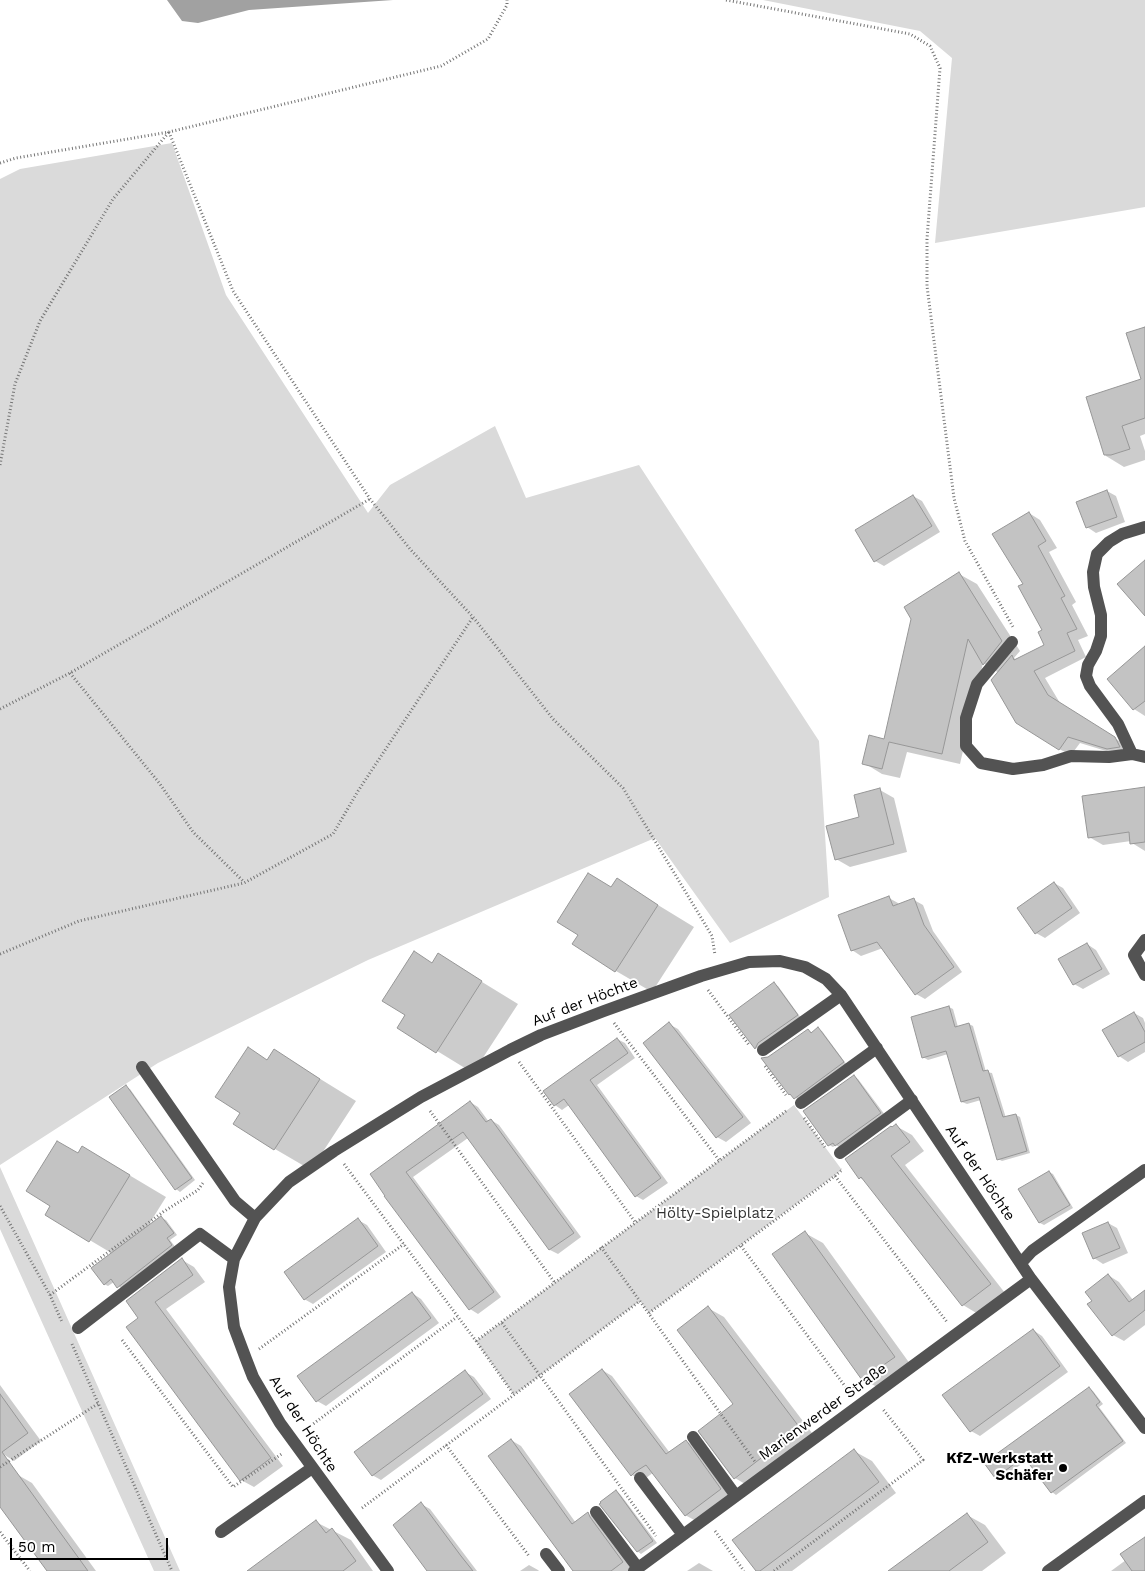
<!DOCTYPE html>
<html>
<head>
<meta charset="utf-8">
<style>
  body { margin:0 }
  #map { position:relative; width:1145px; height:1571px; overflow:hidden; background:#fff; font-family:"Work Sans",sans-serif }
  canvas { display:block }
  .scale { position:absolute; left:10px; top:1538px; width:158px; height:22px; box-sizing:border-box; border:2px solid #000; border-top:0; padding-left:6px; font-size:15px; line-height:18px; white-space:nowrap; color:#000; -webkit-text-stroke:4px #fff; paint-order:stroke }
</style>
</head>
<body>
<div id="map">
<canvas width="1145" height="1571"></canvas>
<div class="scale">50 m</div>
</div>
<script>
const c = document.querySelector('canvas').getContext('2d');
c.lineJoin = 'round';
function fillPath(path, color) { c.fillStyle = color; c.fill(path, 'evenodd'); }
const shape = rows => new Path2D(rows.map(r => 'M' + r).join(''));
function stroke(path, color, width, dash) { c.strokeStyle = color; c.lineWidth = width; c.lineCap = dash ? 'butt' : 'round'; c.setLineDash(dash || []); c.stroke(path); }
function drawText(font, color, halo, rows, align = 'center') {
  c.font = font + ' "Work Sans",sans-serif'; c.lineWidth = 4; c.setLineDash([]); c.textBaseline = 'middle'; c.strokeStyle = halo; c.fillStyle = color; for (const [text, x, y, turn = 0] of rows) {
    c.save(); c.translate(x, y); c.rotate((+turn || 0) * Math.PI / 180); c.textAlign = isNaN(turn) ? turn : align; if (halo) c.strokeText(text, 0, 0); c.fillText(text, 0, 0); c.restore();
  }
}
fillPath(shape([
  [763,0,1145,0,1145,207,935,243,952,58,920,31],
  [172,143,226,295,368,513,390,485,495,426,526,498,639,465,819,741,829,897,730,943,655,838,368,960,158,1063,0,1165,0,179,20,169],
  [794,1105,842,1170,649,1313,640,1301,514,1395,476,1341],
  [0,1167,180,1571,154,1571,0,1229]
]), '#dadada');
fillPath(shape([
  [167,0,393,0,249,10,198,23,182,21]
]), '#a1a1a1');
fillPath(shape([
  [1145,328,1145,434,1140,436,1145,451,1145,460,1124,467,1106,456,1087,398,1142,380],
  [1107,491,1116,496,1125,522,1096,533,1087,527],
  [913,496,922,501,940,532,884,566,875,561],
  [1029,513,1040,520,1057,548,1049,552,1076,602,1072,605,1088,636,1078,640,1086,657,1045,678,1060,703,1127,746,1119,755,1080,743,1071,755,1059,749,999,673,983,663,960,764,907,752,900,778,882,774,864,763,885,740,959,574,977,584,1020,651,1014,658,1017,660,1046,645,1044,631,1025,584],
  [1145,648,1145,716,1134,709,1108,679],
  [1145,788,1145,851,1132,843,1131,841,1103,845,1089,837],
  [880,790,894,798,907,852,850,867,836,859],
  [617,880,694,927,652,992,616,971,612,888],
  [1054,883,1063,888,1080,913,1045,938,1036,933],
  [889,898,898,903,899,905,914,900,923,905,933,931,962,972,925,999,916,994,883,948,861,956,852,950],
  [1087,944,1096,950,1110,974,1083,989,1074,984],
  [438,955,518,1004,473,1073,398,1027],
  [774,984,778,986,801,1018,760,1050,756,1048,731,1015],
  [949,1007,953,1009,958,1027,969,1024,973,1026,986,1072,992,1073,1006,1118,1016,1115,1020,1117,1030,1153,1002,1161,998,1159,981,1100,967,1104,962,1102,948,1054,928,1060,923,1057],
  [1134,1013,1143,1018,1145,1023,1145,1052,1128,1062,1119,1056],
  [669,1024,678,1029,751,1123,726,1142,717,1137],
  [818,1029,822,1031,847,1065,799,1100,790,1094,768,1058,808,1030,813,1033],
  [617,1039,625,1043,635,1058,597,1085,668,1183,643,1200,636,1196,569,1105,562,1110,555,1105],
  [248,1049,268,1061,275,1051,356,1101,311,1170,275,1149,241,1113],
  [854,1076,858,1079,885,1115,840,1148,836,1145,833,1147,829,1145],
  [126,1087,130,1089,195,1180,180,1192,176,1189],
  [470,1102,478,1107,489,1122,491,1120,499,1125,581,1237,558,1254,550,1250,468,1138,413,1177,501,1297,478,1314,470,1309,372,1174],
  [896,1126,912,1135,924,1151,905,1165,1005,1293,978,1314,963,1305,866,1181,860,1178,847,1160],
  [78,1154,119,1169,166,1197,146,1229,161,1218,166,1220,177,1235,170,1240,176,1248,122,1289,114,1282,108,1286,104,1284,113,1254,46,1214],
  [1049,1172,1053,1174,1073,1208,1044,1225,1040,1223],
  [358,1220,367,1225,386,1252,313,1304,304,1299],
  [1108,1223,1117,1228,1128,1253,1103,1264,1094,1258],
  [805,1233,823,1243,913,1368,882,1390,863,1379,774,1255],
  [182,1260,194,1267,205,1282,166,1309,283,1466,254,1487,241,1480,127,1327,139,1318],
  [1108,1275,1119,1282,1133,1300,1145,1291,1145,1325,1124,1341,1113,1335,1093,1301],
  [412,1293,421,1299,439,1323,326,1406,317,1401],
  [708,1308,724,1317,815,1437,750,1487,735,1478,734,1404],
  [1033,1330,1042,1336,1068,1372,980,1436,971,1431],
  [602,1370,612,1376,670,1453,686,1441,696,1447,730,1495,696,1521,685,1515,654,1472,642,1481,632,1475,570,1394],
  [465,1372,474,1377,491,1399,381,1480,372,1475],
  [0,1385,41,1441,14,1461,0,1452],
  [1089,1388,1093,1391,1103,1404,1099,1407,1126,1443,1056,1495,1052,1492,1027,1460,1000,1480,996,1478,986,1464],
  [511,1440,521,1446,576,1523,588,1514,598,1519,632,1568,628,1571,575,1571],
  [854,1451,872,1461,896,1493,792,1571,757,1571],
  [18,1475,32,1483,96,1571,49,1571,0,1505,0,1488],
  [616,1491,620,1494,657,1543,641,1554,637,1551],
  [421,1504,430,1509,477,1571,428,1571],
  [967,1515,985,1525,1006,1553,982,1571,890,1571],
  [316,1522,351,1540,373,1571,249,1571],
  [1145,1539,1145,1571,1111,1571,1126,1560],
  [699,1563,713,1571,687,1571],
  [529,1565,538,1570,539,1571,520,1571]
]), '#0003');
const building = shape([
  [1145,327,1145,418,1122,426,1130,449,1111,455,1104,455,1086,397,1141,379,1126,333,1145,327],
  [1107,490,1117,517,1086,528,1076,502,1107,490],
  [913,495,932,526,874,562,855,530,913,495],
  [1029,512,1046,541,1038,546,1065,596,1061,598,1077,629,1067,633,1075,651,1034,671,1048,695,1115,737,1120,747,1107,749,1068,737,1059,750,1016,723,991,680,1012,655,1014,660,1044,645,1038,632,1042,630,1018,586,1023,584,992,534,1029,512],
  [1145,560,1145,616,1117,584,1145,560],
  [959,572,1002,641,983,665,968,639,942,754,889,742,882,769,862,764,869,735,884,739,911,619,904,607,959,572],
  [1145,646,1145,701,1133,710,1107,679,1145,646],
  [1145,787,1145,842,1130,844,1129,832,1088,838,1082,796,1145,787],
  [880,788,894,844,835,860,826,826,859,817,854,795,880,788],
  [588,873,611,887,617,878,658,905,615,972,572,944,578,935,557,922,588,873],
  [1054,882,1072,908,1035,934,1017,908,1054,882],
  [889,896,893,906,914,898,924,925,954,967,915,995,877,942,851,951,838,915,889,896],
  [1087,943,1102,969,1073,985,1058,959,1087,943],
  [414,951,432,963,438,953,482,981,436,1053,397,1028,405,1015,382,1001,414,951],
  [774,982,798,1015,758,1043,755,1049,729,1015,774,982],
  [949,1006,955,1027,969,1023,983,1071,988,1070,1003,1117,1016,1114,1027,1151,997,1160,979,1097,961,1102,946,1051,922,1058,911,1017,949,1006],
  [1134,1012,1145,1032,1145,1042,1118,1057,1102,1030,1134,1012],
  [669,1022,743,1117,716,1138,643,1043,669,1022],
  [818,1027,844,1062,794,1099,790,1094,789,1095,761,1058,768,1057,808,1029,811,1033,818,1027],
  [617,1038,628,1053,590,1080,661,1178,635,1197,564,1099,554,1106,543,1091,617,1038],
  [248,1047,267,1060,274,1049,320,1079,274,1150,233,1124,240,1113,215,1097,248,1047],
  [854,1075,881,1113,835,1146,833,1143,828,1146,803,1111,854,1075],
  [126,1085,192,1178,175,1190,109,1097,126,1085],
  [470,1101,486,1122,491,1119,574,1233,549,1250,463,1132,406,1172,494,1292,469,1310,384,1196,385,1196,370,1174,470,1101],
  [896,1124,910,1142,891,1156,991,1284,962,1306,861,1177,859,1179,845,1159,891,1126,892,1127,896,1124],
  [57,1141,78,1153,82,1146,130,1175,89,1242,45,1215,50,1206,26,1191,57,1141],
  [1049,1171,1070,1205,1039,1223,1018,1189,1049,1171],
  [161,1216,174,1233,167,1238,172,1245,117,1288,111,1279,104,1285,91,1268,161,1216],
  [358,1218,378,1246,304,1300,284,1272,358,1218],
  [1108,1222,1120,1248,1093,1259,1082,1233,1108,1222],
  [805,1231,895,1357,862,1380,772,1254,805,1231],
  [182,1258,193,1275,155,1302,271,1458,240,1481,126,1327,138,1318,126,1301,182,1258],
  [1108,1274,1129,1302,1145,1290,1145,1310,1112,1336,1087,1304,1092,1301,1085,1292,1108,1274],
  [412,1292,431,1318,316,1402,297,1376,412,1292],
  [708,1306,800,1428,734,1479,698,1431,733,1404,677,1330,708,1306],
  [1033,1329,1060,1366,970,1432,942,1395,1033,1329],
  [602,1369,666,1454,686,1440,721,1489,685,1516,646,1465,635,1472,631,1476,569,1394,602,1369],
  [465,1370,483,1394,372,1476,354,1452,465,1370],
  [1089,1387,1100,1402,1096,1405,1123,1441,1051,1493,1024,1457,995,1478,984,1463,1089,1387],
  [0,1394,28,1433,2,1452,88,1571,47,1571,0,1507,0,1394],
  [511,1439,572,1524,588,1512,590,1517,623,1562,611,1571,573,1571,488,1456,511,1439],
  [854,1449,879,1482,760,1571,756,1571,732,1540,854,1449],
  [616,1490,653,1541,637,1552,599,1504,601,1503,600,1502,616,1490],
  [421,1502,461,1556,473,1571,427,1571,393,1525,421,1502],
  [967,1513,988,1542,949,1571,888,1571,967,1513],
  [316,1520,326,1533,332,1528,356,1561,343,1571,247,1571,316,1520],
  [1145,1537,1145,1571,1132,1571,1120,1554,1145,1537]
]);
fillPath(building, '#c3c3c3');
stroke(building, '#979797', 1);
stroke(shape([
  [726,0,910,34,930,46,940,68,927,239,927,286,954,498,965,541,1013,627],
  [169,132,233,291,370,499,410,549,473,617,553,719,623,788,712,936,715,955],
  [0,163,16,158,169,132,441,66,488,39,507,5,507,0],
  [0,465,15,384,40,321,113,199,169,132],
  [70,673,160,784,193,832,244,882],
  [0,709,70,673,370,499],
  [0,954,79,921,244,883,333,834,358,791,473,617],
  [708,990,749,1045],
  [614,1023,719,1160],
  [519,1062,635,1222],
  [765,1066,786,1095],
  [430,1111,555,1283],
  [804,1118,825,1147],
  [344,1164,476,1341,514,1395],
  [835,1176,947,1322],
  [0,1206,50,1295,62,1322],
  [741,1246,850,1393],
  [601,1247,756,1463],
  [50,1295,163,1212,198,1190,203,1183],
  [649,1313,835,1176,842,1170,841,1169],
  [502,1323,656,1536],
  [122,1340,233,1487,283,1453],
  [476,1341,786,1111],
  [72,1344,172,1571],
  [259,1349,404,1244],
  [305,1430,457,1317],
  [446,1445,529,1556],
  [0,1467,99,1403],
  [362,1508,640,1301],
  [715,1531,744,1571],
  [0,1532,30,1571],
  [774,1571,923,1460,882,1408]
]), '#757575', 3, [1, 2.5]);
stroke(shape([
  [1012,642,977,684,966,718,966,746,981,763,1013,769,1043,765,1071,756,1109,757,1132,754,1145,757],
  [1132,754,1118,724,1090,686,1086,676,1088,665,1096,651,1101,636,1101,615,1094,587,1093,572,1097,554,1109,542,1122,534,1145,527],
  [1145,940,1134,955,1145,975],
  [763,1050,841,995],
  [142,1067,235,1201,255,1218],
  [801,1103,877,1048],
  [840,1153,912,1100],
  [1021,1263,1032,1251,1145,1170],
  [78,1328,200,1234,234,1259],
  [693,1437,736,1496],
  [640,1478,683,1535],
  [596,1512,638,1568],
  [221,1532,312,1468],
  [546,1554,559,1571],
  [388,1571,280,1423,253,1377,246,1359,234,1327,229,1287,234,1259,255,1218,289,1182,334,1151,421,1097,510,1050,541,1035,604,1011,701,976,749,962,780,961,805,967,826,979,841,995,1031,1279,1145,1428],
  [634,1571,1031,1279],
  [1048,1571,1145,1501]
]), '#535353', 12);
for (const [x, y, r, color] of [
  [1063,1468,5,"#000"]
]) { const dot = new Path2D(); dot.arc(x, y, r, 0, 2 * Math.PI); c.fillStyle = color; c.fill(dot); stroke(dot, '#fff', 2); }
drawText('15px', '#000', '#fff', [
  ["Auf der Höchte",585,1002,-21],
  ["Auf der Höchte",980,1173,56],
  ["Marienwerder Straße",823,1412,-36],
  ["Auf der Höchte",303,1424,57]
]);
drawText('15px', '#313131', '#fff', [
  ["Hölty-Spielplatz",715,1214]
]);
drawText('bold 15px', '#000', '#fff', [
  ["KfZ-Werkstatt",1053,1459],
  ["Schäfer",1053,1476]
], 'right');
</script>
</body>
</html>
